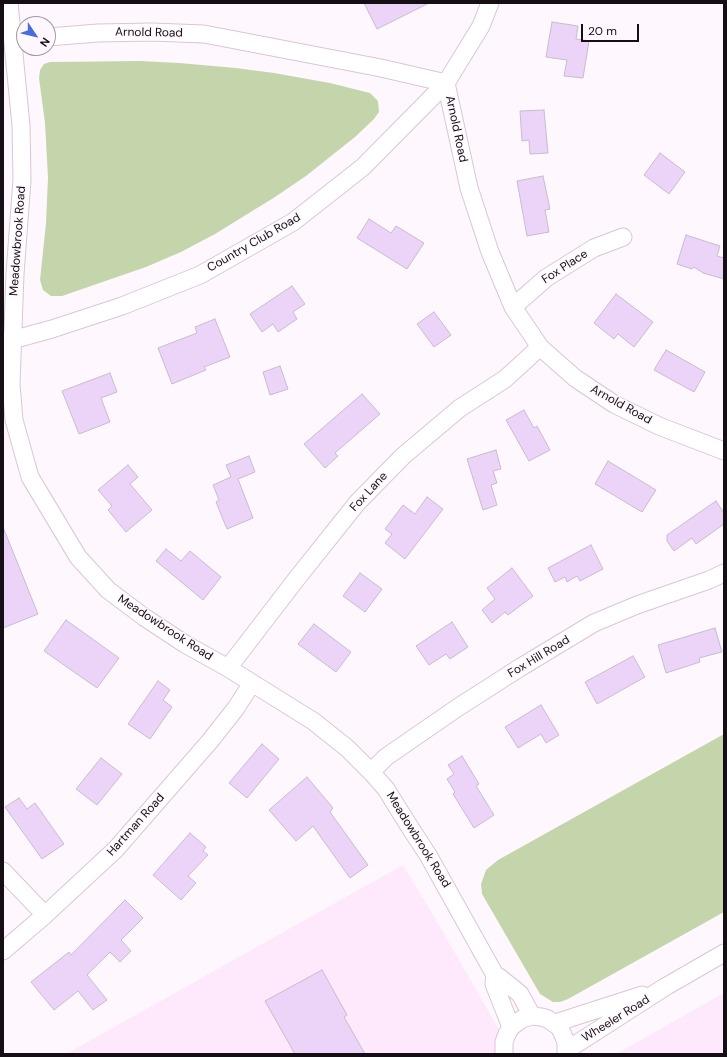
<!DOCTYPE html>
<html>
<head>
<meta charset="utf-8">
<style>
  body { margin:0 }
  #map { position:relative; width:727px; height:1057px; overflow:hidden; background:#fff7fe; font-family:"DM Sans",sans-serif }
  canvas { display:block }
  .frame { position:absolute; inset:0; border:4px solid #150f15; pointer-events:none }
  .north { position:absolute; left:16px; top:16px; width:40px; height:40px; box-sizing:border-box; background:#fff7fe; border:1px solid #a19aa1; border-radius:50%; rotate:125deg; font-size:11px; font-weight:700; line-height:16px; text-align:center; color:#150f15 }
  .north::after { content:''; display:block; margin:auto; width:14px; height:18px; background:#486bde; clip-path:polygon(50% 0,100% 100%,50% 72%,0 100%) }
  .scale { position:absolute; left:581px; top:24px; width:58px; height:18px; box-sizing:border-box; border:2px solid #150f15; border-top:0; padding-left:5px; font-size:12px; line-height:14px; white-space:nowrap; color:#150f15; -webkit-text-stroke:3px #fff7fe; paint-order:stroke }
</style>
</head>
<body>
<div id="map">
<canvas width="727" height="1057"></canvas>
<div class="frame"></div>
<div class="north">N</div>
<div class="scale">20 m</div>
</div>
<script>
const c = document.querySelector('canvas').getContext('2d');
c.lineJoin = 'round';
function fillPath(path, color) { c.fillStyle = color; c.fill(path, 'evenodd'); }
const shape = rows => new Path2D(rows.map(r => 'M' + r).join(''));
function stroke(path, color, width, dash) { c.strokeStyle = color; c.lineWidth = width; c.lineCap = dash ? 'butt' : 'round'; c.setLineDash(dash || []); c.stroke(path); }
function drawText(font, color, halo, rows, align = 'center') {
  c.font = font + ' "DM Sans",sans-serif'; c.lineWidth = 3; c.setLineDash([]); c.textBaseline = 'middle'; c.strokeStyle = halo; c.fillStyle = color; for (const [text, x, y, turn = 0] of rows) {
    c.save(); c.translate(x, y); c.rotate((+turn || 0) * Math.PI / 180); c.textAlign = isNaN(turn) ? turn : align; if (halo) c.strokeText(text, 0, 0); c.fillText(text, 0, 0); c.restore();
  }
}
fillPath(shape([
  [403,865,439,925,513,1054,66,1054],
  [724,993,724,1054,616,1054]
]), '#fde9fb');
fillPath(shape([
  [140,61,179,63,236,68,274,73,330,83,370,93,378,101,379,112,374,119,355,137,306,176,275,197,215,234,181,252,146,267,62,296,51,296,43,290,40,280,46,223,48,178,45,123,39,78,40,70,44,64,50,62],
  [724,734,724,912,568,999,560,1002,553,1002,548,999,540,994,482,894,481,884,486,870,498,860]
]), '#c4d5ac');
const building = shape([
  [364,3,429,3,377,29,364,3],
  [552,22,578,26,576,39,589,41,583,78,564,76,567,60,546,57,552,22],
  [544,110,548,153,530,154,529,140,522,141,520,111,544,110],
  [660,153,685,172,669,194,644,175,660,153],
  [543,176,550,209,545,210,549,232,527,236,517,181,543,176],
  [369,219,391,233,396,226,424,243,407,269,357,238,369,219],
  [686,235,720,246,717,256,724,258,724,279,703,273,694,267,692,269,677,264,686,235],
  [292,286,305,304,293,312,297,319,278,332,273,324,262,332,250,314,292,286],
  [616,294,653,322,634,347,618,334,614,339,594,323,616,294],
  [434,312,451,335,434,347,417,324,434,312],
  [215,319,230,357,204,367,206,370,172,384,158,348,197,333,195,327,215,319],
  [666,350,705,372,694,392,654,370,666,350],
  [280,366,288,389,270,395,263,372,280,366],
  [110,373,117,392,101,398,110,422,79,434,62,391,110,373],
  [362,394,380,414,335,453,338,456,325,468,304,444,362,394],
  [524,410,534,428,537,426,550,450,529,461,506,420,524,410],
  [496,450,501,469,493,471,497,483,491,485,497,505,483,510,467,459,496,450],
  [249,456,255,472,238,479,253,518,227,529,216,502,219,500,213,485,231,477,226,465,249,456],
  [608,461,656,490,642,512,595,484,608,461],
  [128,465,138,477,130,484,152,510,126,532,108,510,112,506,98,490,128,465],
  [427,497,443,509,405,559,385,543,392,534,385,529,403,505,415,514,427,497],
  [716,501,724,513,724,524,696,544,692,538,674,551,667,541,667,535,716,501],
  [3,527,38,614,3,628,3,527],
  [591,545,603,569,580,581,577,576,567,582,565,577,555,582,548,568,591,545],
  [166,549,181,561,190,551,221,577,203,600,156,561,166,549],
  [512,568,533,596,508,615,505,612,492,623,482,610,495,599,487,588,512,568],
  [360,573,382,589,365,612,343,596,360,573],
  [66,620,119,658,97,688,44,651,66,620],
  [452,622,468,647,450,659,446,654,429,665,416,646,452,622],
  [314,624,351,652,336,672,298,644,314,624],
  [715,628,722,652,699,658,700,662,666,673,658,645,715,628],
  [633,656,645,677,597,704,585,682,633,656],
  [158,681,170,690,163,700,172,707,150,739,128,724,158,681],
  [541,705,559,735,546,743,541,734,518,748,505,727,541,705],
  [262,744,279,759,247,798,229,783,262,744],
  [462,756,479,784,476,786,494,815,474,828,453,794,455,792,447,779,454,774,448,765,462,756],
  [101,758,122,774,97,805,76,789,101,758],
  [307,777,333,808,330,812,368,865,350,878,313,826,296,841,269,810,307,777],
  [19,798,27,809,35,803,64,844,42,859,5,807,19,798],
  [190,833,206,847,203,851,208,855,188,876,196,883,181,900,153,875,190,833],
  [125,900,143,918,121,940,131,951,120,962,110,952,87,975,107,1000,93,1010,78,991,54,1010,31,982,69,952,71,955,125,900],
  [322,970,347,1015,344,1017,365,1054,295,1054,265,1001,322,970]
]);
fillPath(building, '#ebd4f7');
stroke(building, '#c8bbcf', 1);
const street = shape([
  [9,3,21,125,22,180,15,274,11,384,14,420,30,477,78,557,108,590,144,617,185,644,228,668,313,721,347,748,371,772,386,789,409,826,428,855,495,975,499,977,520,994,532,1016],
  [48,37,98,33,152,32,204,34,381,68,446,83,469,188,490,252,513,307,540,347,575,378,614,404,659,426,724,451],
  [513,307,546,278,594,248,623,237],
  [3,341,12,340,52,329,122,306,200,275,293,222,363,167,446,83,481,26,490,3],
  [228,668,298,577,357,503,403,456,460,408,505,379,540,347],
  [371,772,386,757,457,708,521,667,594,623,637,605,709,580,724,573],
  [3,871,45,915],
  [3,951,45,915,116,849,210,741,236,708,252,683],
  [495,975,494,984,511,1027],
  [555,1023,642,995],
  [567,1050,665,987,724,953],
  [504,1054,504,1042,507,1034,511,1027,522,1019,532,1016,541,1017,548,1019,560,1028,566,1042,566,1054]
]);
stroke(street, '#d9c6d7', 19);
stroke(street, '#fff', 17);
drawText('12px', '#150f15', '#fff7fe', [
  ["Arnold Road",149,33,1],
  ["Arnold Road",456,129,78],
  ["Meadowbrook Road",18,241,-86],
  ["Country Club Road",254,243,-30],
  ["Fox Place",565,267,-33],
  ["Arnold Road",621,405,29],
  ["Fox Lane",369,492,-47],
  ["Meadowbrook Road",165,628,33],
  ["Fox Hill Road",539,657,-31],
  ["Hartman Road",136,825,-48],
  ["Meadowbrook Road",418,840,58],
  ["Wheeler Road",616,1019,-32]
]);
</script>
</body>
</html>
